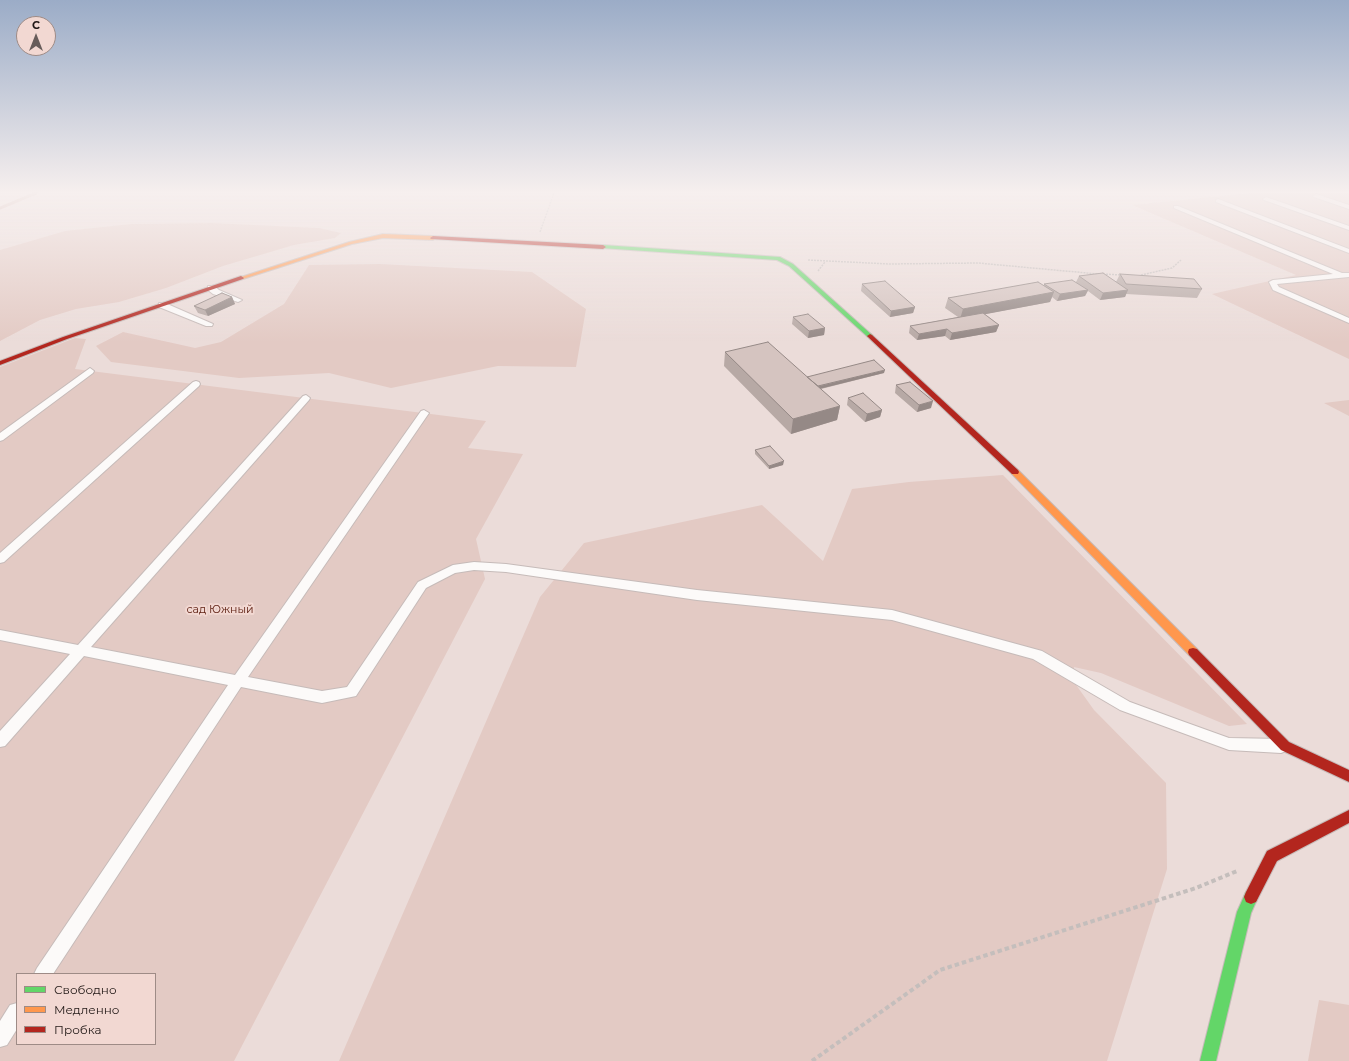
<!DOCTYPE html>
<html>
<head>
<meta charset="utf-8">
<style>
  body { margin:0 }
  #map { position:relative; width:1349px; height:1061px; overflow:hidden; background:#ebdcd9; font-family:Montserrat,sans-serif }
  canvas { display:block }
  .legend { position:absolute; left:16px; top:973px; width:140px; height:72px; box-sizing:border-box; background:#f2d8d2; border:1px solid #9e8b86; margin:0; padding:5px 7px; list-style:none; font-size:12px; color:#201715 }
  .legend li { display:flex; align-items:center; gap:8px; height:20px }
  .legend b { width:20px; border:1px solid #9e8b86 }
  .north { position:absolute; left:16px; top:16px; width:40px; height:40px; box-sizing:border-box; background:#f2d8d2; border:1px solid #9e8b86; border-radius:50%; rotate:0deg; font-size:11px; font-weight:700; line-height:16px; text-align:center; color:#201715 }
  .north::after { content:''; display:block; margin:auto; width:14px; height:18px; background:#675c5a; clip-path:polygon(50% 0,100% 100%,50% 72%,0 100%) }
</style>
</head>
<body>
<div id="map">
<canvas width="1349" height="1061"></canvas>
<ul class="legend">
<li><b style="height:5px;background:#63d668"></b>Свободно</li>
<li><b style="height:5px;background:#ff974d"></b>Медленно</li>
<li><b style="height:5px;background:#b3261e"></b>Пробка</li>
</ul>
<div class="north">С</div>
</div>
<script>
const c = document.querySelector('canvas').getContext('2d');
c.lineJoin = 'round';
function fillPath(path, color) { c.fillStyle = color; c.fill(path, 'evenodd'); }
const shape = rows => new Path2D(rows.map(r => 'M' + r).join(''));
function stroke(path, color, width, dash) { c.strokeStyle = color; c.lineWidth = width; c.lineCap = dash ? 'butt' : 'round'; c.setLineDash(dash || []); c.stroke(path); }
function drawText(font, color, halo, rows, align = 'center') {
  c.font = font + ' Montserrat,sans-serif'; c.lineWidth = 4; c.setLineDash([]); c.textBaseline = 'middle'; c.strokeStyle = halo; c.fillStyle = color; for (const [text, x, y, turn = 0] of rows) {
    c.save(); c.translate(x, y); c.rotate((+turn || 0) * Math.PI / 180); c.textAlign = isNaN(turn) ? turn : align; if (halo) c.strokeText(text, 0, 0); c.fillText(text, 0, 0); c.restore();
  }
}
fillPath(shape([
  [1250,193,1349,193,1349,359,1212,294,1296,275,1132,205],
  [212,223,319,228,341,233,335,238,294,245,223,266,166,288,119,302,76,309,40,320,0,341,0,250,65,231,131,224],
  [380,264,532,272,586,309,576,367,498,366,391,388,329,373,239,378,111,362,96,346,123,332,195,348,221,342,284,304,309,265],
  [75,338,86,339,75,369,486,421,468,448,523,454,476,539,485,579,234,1061,0,1061,0,367],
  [17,974,155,974,155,1044,17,1044],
  [1349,400,1349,416,1324,403],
  [1003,475,1247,724,1229,726,1101,673,1074,667,1074,682,1094,710,1166,783,1167,869,1107,1061,339,1061,540,597,584,543,762,505,823,561,852,489,909,482],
  [1319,1000,1349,1005,1349,1061,1308,1061]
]), '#e3cac4');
stroke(shape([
  [0,208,36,193]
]), '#c79f96', 3);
const lane = shape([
  [1316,194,1349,205,1349,209,1314,197,1313,196,1316,194],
  [1266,197,1349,226,1349,230,1264,200,1263,199,1266,197],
  [1218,199,1349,249,1349,253,1216,202,1216,200,1218,199],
  [1174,206,1178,206,1342,273,1349,273,1349,277,1277,284,1279,287,1349,318,1349,323,1273,290,1269,282,1273,280,1333,274,1174,208,1174,206],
  [208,286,214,286,219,290,242,300,238,302,213,294,208,290,208,286],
  [159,303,165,303,213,324,212,326,206,326,159,307,159,303],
  [90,368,94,371,93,373,3,440,0,441,0,433,90,368],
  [196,381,199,382,200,384,199,386,4,562,0,563,0,553,193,382,196,381],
  [306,395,310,398,309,400,91,647,235,675,421,411,424,410,429,413,248,677,322,691,347,687,418,582,453,565,474,562,506,564,697,590,892,610,1042,651,1130,702,1179,720,1229,738,1281,739,1286,741,1288,746,1286,751,1281,753,1229,750,1120,710,1033,659,892,620,697,600,506,572,474,570,455,573,426,588,356,696,322,703,241,687,53,974,34,974,37,968,228,685,84,656,5,746,0,747,0,731,70,654,0,640,0,630,78,645,303,396,306,395],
  [17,1003,17,1029,7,1045,0,1047,0,1021,10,1005,17,1003]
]);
const fast = shape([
  [603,245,780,257,793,264,873,336,868,337,789,266,777,260,601,248,600,247,603,245],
  [1251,890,1256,892,1258,897,1251,913,1216,1061,1200,1061,1237,912,1246,892,1251,890]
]);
const slow = shape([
  [383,234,433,236,436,238,433,240,383,238,352,244,243,279,238,278,349,242,383,234],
  [1015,469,1018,470,1197,649,1198,652,1197,655,1193,656,1189,655,1012,474,1011,472,1015,469]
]);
const jam = shape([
  [433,236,603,245,606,247,603,249,431,239,430,238,433,236],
  [241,276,244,278,243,279,67,339,0,365,0,361,63,337,241,276],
  [870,334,872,335,1018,470,1019,472,1018,474,1012,474,868,337,867,336,870,334],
  [1193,648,1197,649,1289,742,1349,770,1349,782,1281,750,1189,655,1188,652,1189,649,1193,648],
  [1349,810,1349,823,1277,861,1256,902,1251,904,1246,902,1244,897,1246,892,1267,851,1349,810]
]);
stroke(lane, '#c6bbb9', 2);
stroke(fast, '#c6bbb9', 2);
stroke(slow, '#c6bbb9', 2);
stroke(jam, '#c6bbb9', 2);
stroke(shape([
  [540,232,554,193],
  [808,260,889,264,978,263,1098,274],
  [818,271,825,262],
  [1103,274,1122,275],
  [1141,275,1172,268,1181,260]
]), '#c4bebc', 1.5, [2, 1]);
stroke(shape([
  [812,1061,940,970,1196,888,1237,871]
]), '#c4bebc', 4, [4.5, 3]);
fillPath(lane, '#fcfaf9');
fillPath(fast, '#63d668');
fillPath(slow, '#ff974d');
fillPath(jam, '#b3261e');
fillPath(shape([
  [1120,274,1202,289,1197,298,1126,294,1125,297,1100,300,1088,291,1085,296,1057,301,1052,297,1050,302,985,314,999,325,996,332,950,340,945,336,917,340,909,333,910,326,958,317,945,308,948,298,1044,286,1044,284,1076,282,1079,276,1116,282],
  [862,284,915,307,913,313,890,317,861,291],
  [232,297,235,304,208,316,198,313,194,306],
  [793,317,825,328,824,335,808,338,792,324],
  [725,352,807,377,884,373,821,389,840,406,837,420,791,434,724,366],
  [896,385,931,408,917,412,895,393],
  [848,398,882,410,880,417,865,422,847,405],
  [755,450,783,465,769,469,755,454]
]), '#b7a9a5');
fillPath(shape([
  [1088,290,1085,296,1057,301,1060,294],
  [1128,290,1125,297,1100,300,1103,293],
  [1054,292,1050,302,960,319,963,309],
  [232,297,235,304,208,316,205,310],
  [915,307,913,313,890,317,891,311],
  [999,325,996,332,950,340,952,333],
  [825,328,824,335,808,338,809,331],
  [947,329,945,336,917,340,919,334],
  [885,370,884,373,807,392,808,389],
  [933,401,931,408,917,412,919,405],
  [840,406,837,420,791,434,793,419],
  [882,410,880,417,865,422,867,414],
  [784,461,783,465,769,469,769,466]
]), '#958986');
const building = shape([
  [1103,273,1128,290,1103,293,1079,276,1103,273],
  [1120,274,1194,279,1202,289,1126,284,1120,274],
  [1072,280,1088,290,1060,294,1044,284,1072,280],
  [885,281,915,307,891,311,862,284,885,281],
  [1038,282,1054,292,963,309,948,298,1038,282],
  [222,293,232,297,205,310,194,306,222,293],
  [983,313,999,325,952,333,947,329,919,334,910,326,983,313],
  [808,314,825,328,809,331,793,317,808,314],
  [768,342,840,406,793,419,725,352,768,342],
  [874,360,885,370,818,386,807,377,874,360],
  [910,382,933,401,919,405,896,385,910,382],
  [863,393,882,410,867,414,848,398,863,393],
  [770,446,784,461,769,466,755,450,770,446]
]);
fillPath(building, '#d5c4c0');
stroke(building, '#958986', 1);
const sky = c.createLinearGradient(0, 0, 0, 342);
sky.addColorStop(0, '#9bacc7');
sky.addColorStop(0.56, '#f6efee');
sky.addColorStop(1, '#f6efee00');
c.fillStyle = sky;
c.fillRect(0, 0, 1349, 342);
drawText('11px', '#5a1b0d', '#f2d8d2', [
  ["сад Южный",220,610]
]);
</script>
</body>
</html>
